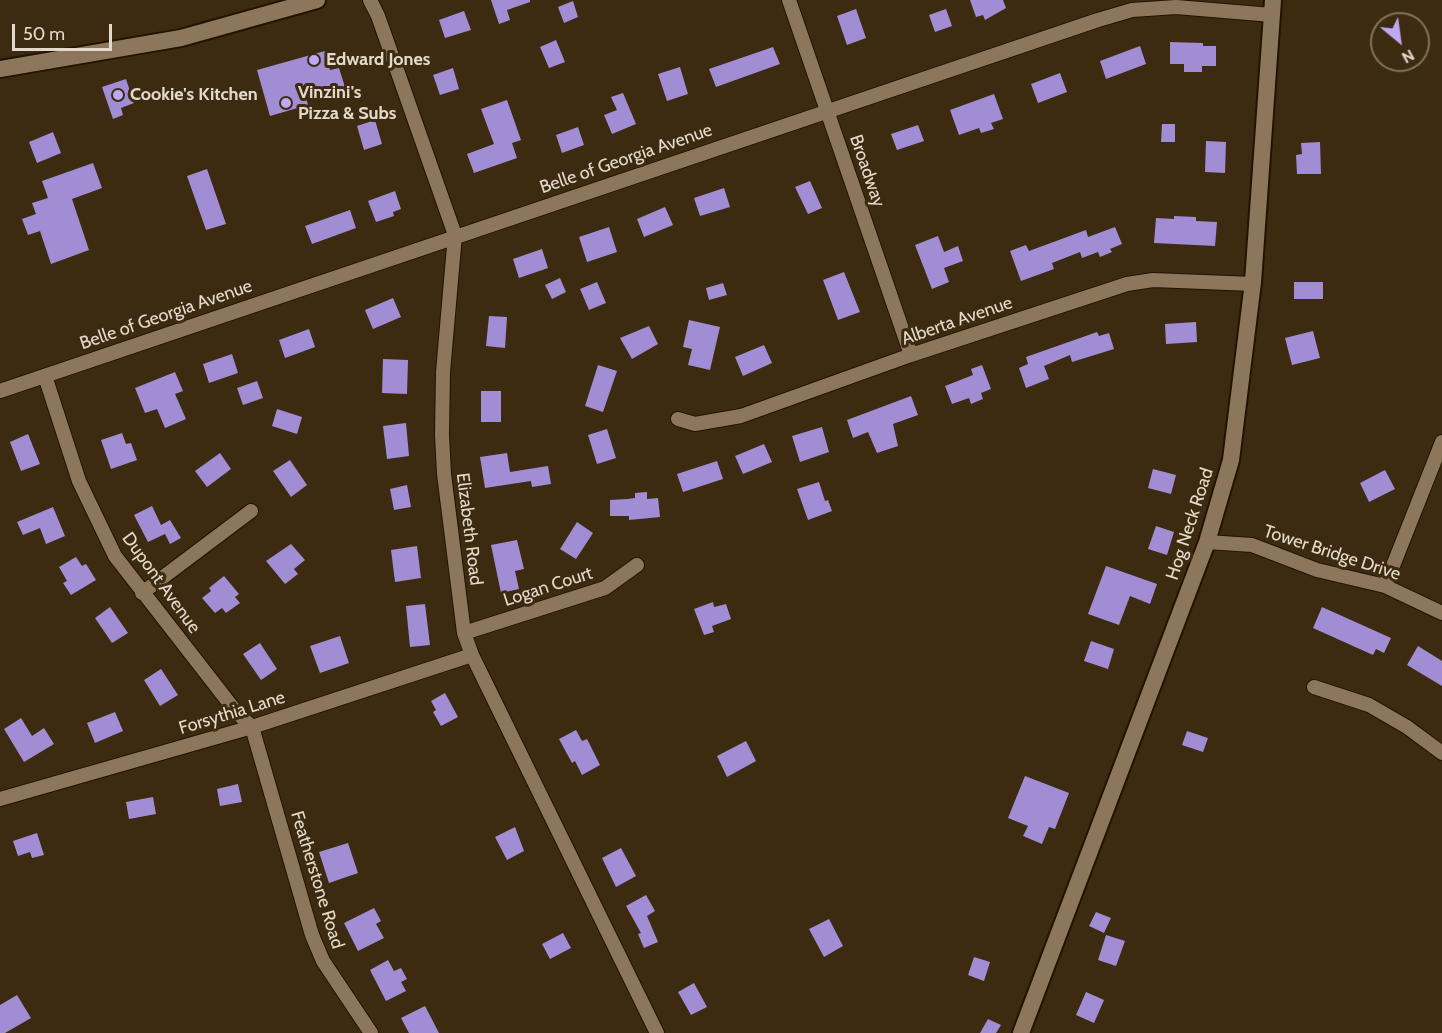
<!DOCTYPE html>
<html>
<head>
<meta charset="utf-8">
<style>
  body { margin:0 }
  #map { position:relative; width:1442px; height:1033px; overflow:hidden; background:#3d2b11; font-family:Cabin,sans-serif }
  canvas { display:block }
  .north { position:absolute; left:1370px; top:12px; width:60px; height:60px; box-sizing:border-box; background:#3d2b11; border:2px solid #80715b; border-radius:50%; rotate:151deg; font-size:16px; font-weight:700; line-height:24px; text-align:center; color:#e4d9ca }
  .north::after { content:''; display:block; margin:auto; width:21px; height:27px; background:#bea9f5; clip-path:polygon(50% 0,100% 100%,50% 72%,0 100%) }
  .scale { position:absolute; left:12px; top:24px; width:100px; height:27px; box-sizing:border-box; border:3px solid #e4d9ca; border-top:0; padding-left:8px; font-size:18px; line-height:21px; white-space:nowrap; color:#e4d9ca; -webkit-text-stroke:4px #3d2b11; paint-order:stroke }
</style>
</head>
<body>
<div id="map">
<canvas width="1442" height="1033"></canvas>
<div class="north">N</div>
<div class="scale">50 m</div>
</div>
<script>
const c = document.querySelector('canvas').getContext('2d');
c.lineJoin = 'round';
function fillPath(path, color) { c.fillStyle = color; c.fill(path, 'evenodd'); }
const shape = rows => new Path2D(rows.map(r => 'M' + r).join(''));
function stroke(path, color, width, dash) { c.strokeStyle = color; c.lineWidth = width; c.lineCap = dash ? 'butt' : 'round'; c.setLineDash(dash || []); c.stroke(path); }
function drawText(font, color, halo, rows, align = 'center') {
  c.font = font + ' Cabin,sans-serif'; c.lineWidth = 6; c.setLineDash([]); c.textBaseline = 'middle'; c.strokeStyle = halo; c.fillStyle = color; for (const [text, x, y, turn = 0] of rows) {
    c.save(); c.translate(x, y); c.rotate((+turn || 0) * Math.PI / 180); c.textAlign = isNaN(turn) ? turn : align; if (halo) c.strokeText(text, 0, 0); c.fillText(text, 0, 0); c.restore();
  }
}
fillPath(shape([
  [491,0,530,0,530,2,507,10,510,20,499,24],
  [970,0,1003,0,1006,8,985,20,983,15,976,17],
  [573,1,578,17,564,23,558,7],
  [856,9,866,38,847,45,837,16],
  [946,9,952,26,935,32,929,15],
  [464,11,471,30,445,38,439,20],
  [556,40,565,62,549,68,540,47],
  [1170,42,1203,43,1203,46,1216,46,1216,66,1202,66,1202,72,1184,72,1184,64,1170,64],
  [1140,46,1146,64,1106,79,1100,61],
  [773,47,780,64,716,87,709,69],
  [325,51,330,70,339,68,345,87,306,98,308,105,270,116,257,70],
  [680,67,688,94,667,101,658,74],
  [453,68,459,89,440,95,433,75],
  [1060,73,1067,92,1038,103,1031,84],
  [126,79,134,103,121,108,123,115,113,119,102,87],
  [623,93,636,124,612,134,604,115,617,110,611,97],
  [994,94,1003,119,991,123,994,129,981,133,979,128,959,135,950,110],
  [507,100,521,140,512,143,517,158,474,173,467,154,494,144,481,109],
  [375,120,382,144,364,150,357,126],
  [1162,124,1175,124,1175,142,1161,142],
  [918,125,924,141,897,150,891,134],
  [578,127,584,145,562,153,556,135],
  [53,132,61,153,37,163,29,142],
  [1206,141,1226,142,1225,173,1205,172],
  [1320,142,1321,174,1297,174,1296,155,1302,154,1301,143],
  [93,163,102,188,72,199,89,250,51,264,40,231,28,235,22,219,36,214,32,203,48,198,42,181],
  [207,169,226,224,206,230,187,176],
  [810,181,822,208,808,214,795,187],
  [724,188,730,207,700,216,694,198],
  [395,191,401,209,393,212,394,216,376,222,368,201],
  [665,207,673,225,644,237,637,219],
  [350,210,356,228,312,244,305,226],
  [1174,216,1196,217,1196,221,1217,222,1215,246,1154,243,1156,218,1174,219],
  [609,227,617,252,587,262,579,237],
  [1115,227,1122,244,1110,249,1112,252,1100,257,1098,252,1082,258,1080,252,1052,263,1054,269,1021,281,1010,251,1026,245,1029,251,1086,230,1088,237],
  [938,236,944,252,958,246,963,261,944,268,949,282,932,289,915,245],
  [542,249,548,268,519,278,513,259],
  [844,272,860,312,838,320,823,280],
  [560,278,566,292,552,299,545,285],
  [597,282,606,303,589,310,580,289],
  [1294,282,1323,282,1323,299,1294,299],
  [723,283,727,295,709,300,706,288],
  [393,298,401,317,373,329,365,310],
  [489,316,507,317,505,348,486,346],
  [689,320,720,327,710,370,688,365,692,349,683,347],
  [1196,322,1197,342,1166,344,1165,324],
  [649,326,658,344,632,359,620,338],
  [309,329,315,347,285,358,279,340],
  [1313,331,1320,358,1292,365,1285,338],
  [1097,332,1099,336,1109,333,1114,349,1072,362,1070,355,1044,366,1049,379,1026,388,1019,368,1028,364,1026,357],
  [764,345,772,363,743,376,735,357],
  [232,354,238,373,209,383,203,364],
  [383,359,408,360,407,394,382,393],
  [598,365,617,371,603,412,585,406],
  [982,365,991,389,981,393,983,399,971,404,969,398,952,404,945,386,973,375,971,369],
  [175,372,183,391,175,394,186,419,165,428,157,409,145,413,135,388],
  [257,381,263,398,243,405,237,388],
  [481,391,501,391,501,422,481,422],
  [911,396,918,415,893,424,898,446,877,453,868,432,853,438,847,420],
  [277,409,302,417,297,434,272,426],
  [406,423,409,456,387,459,383,426],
  [822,427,829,452,800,462,792,436],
  [607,429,616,458,597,464,588,435],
  [122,433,126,444,131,443,137,460,111,469,101,440],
  [28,434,40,464,21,471,10,442],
  [764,444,772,462,743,474,735,456],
  [220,453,231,469,207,487,195,471],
  [507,453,510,472,548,466,551,484,532,487,531,481,485,488,480,457],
  [290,460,307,485,291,497,273,471],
  [717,461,723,479,683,492,677,474],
  [1153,469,1176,475,1171,494,1148,488],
  [1385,470,1395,489,1369,502,1360,483],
  [819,482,825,501,828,500,832,511,808,520,797,489],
  [407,485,411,507,394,510,390,489],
  [647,492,647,499,658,498,660,517,629,520,629,516,610,516,610,500,627,499,635,498,635,493],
  [152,506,161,525,170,520,181,538,170,544,165,534,148,542,134,515],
  [53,507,65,536,46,544,40,528,23,535,17,522],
  [577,522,593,533,576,559,560,549],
  [1156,526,1174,532,1167,555,1148,549],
  [517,540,524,569,515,571,519,589,501,593,491,545],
  [291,544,305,560,294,569,298,574,285,584,266,561],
  [417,546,421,578,395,582,391,550],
  [76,557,82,566,86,564,96,580,71,595,63,583,67,581,59,567],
  [1106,566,1157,584,1150,604,1130,596,1119,625,1088,614],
  [224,576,239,594,235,597,240,603,226,613,222,608,215,613,202,598,211,591,209,588],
  [713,602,714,607,726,604,731,619,712,626,714,632,704,635,694,609],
  [425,604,430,645,410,647,406,606],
  [110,607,128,633,112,643,95,618],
  [1322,607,1391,638,1384,653,1376,649,1373,655,1313,628],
  [340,636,349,663,320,673,310,646],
  [1091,641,1114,649,1108,669,1084,661],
  [260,643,277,669,261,680,243,654],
  [1418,646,1442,661,1442,686,1407,665],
  [161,669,178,695,160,706,144,680],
  [445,693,458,717,441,726,433,712,436,710,431,701],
  [115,712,123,731,95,743,87,723],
  [21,718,32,736,44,728,54,744,24,762,4,729],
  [576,730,582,741,587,739,600,765,582,775,575,761,572,763,559,739],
  [1187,731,1208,738,1203,752,1182,745],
  [746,741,756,761,727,777,717,756],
  [1025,776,1069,793,1055,829,1049,827,1042,844,1023,836,1028,826,1008,818],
  [238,784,242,802,220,806,217,789],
  [153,797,156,814,129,819,126,802],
  [515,827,524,851,507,860,495,837],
  [37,833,44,855,32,858,30,852,18,856,13,841],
  [348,843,358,873,329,883,319,852],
  [621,848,636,876,616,887,602,858],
  [646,895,655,911,647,916,658,942,644,948,638,934,641,933,626,906],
  [374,908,381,921,376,924,384,938,358,951,344,923],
  [1096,912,1111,918,1104,933,1089,926],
  [829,919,843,946,824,957,809,929],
  [563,933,571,948,550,959,542,944],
  [1106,935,1125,941,1116,966,1098,960],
  [974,957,990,962,984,981,968,975],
  [388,960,394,971,401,968,407,979,401,982,406,991,386,1001,370,970],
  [694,983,707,1007,691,1015,678,992],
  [1086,992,1104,1000,1094,1023,1076,1015],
  [17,995,31,1018,5,1033,0,1033,0,1005],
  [425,1006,439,1033,409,1033,401,1018],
  [988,1019,1001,1025,996,1033,980,1033]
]), '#a18dd3');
const minor = shape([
  [370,0,378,16,455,235,443,372,442,435,444,474,464,633,472,655,657,1033],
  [789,0,911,355],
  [45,376,79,481,115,556,237,713,252,727,312,935,323,961,371,1033],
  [0,391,1098,20,1132,10,1176,7,1272,15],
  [678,419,695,424,741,416,911,355,1127,284,1153,280,1253,284],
  [1207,542,1252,545,1317,570,1385,586,1442,613],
  [1385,586,1442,442],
  [142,593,251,511],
  [464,633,605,588,637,565],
  [1314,687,1369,705,1407,727,1442,753],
  [0,799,252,727,472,655]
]);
const secondary = shape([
  [0,69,181,38,317,0],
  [1021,1033,1207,542,1231,460,1253,282,1273,0]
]);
stroke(minor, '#231300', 16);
stroke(secondary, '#231300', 20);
stroke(minor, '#8c775c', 14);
stroke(secondary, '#8c775c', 16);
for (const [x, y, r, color] of [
  [314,60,6,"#bea9f5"],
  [118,95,6,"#bea9f5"],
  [286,103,6,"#bea9f5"]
]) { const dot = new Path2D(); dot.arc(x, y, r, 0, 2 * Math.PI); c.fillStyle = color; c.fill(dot); stroke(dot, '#3d2b11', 2); }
drawText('bold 18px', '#e4d9ca', '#3d2b11', [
  ["Edward Jones",326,60],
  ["Vinzini's",298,93],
  ["Pizza & Subs",298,114],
  ["Cookie's Kitchen",130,95]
], 'left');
drawText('18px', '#e4d9ca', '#3d2b11', [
  ["Belle of Georgia Avenue",626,159,-19],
  ["Broadway",867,171,71],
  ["Belle of Georgia Avenue",166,315,-19],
  ["Alberta Avenue",957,321,-19],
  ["Hog Neck Road",1190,524,-72],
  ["Elizabeth Road",469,529,83],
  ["Tower Bridge Drive",1332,553,18],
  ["Dupont Avenue",161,583,54],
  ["Logan Court",548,587,-18],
  ["Forsythia Lane",232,713,-17],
  ["Featherstone Road",317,880,73]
]);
</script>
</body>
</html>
